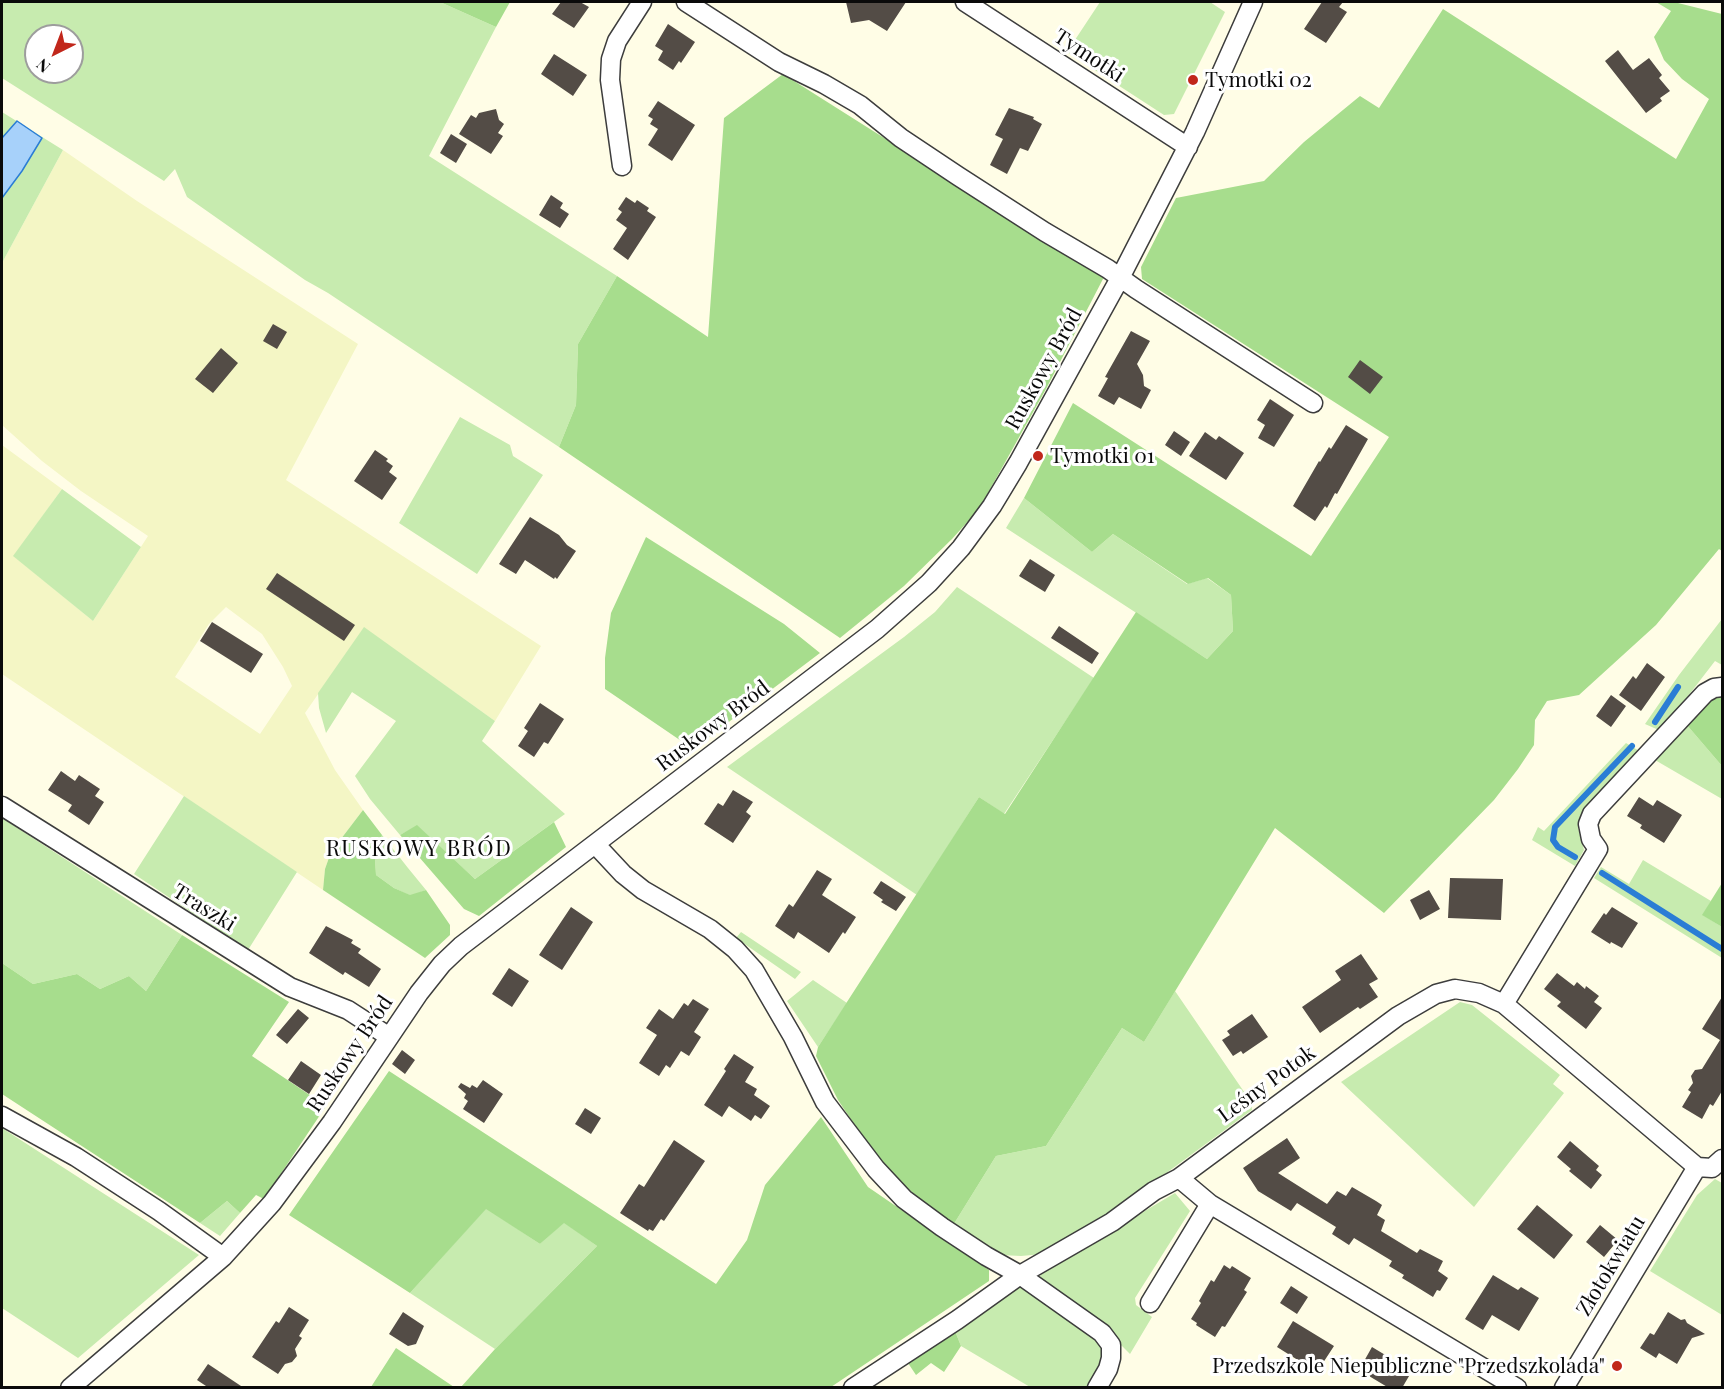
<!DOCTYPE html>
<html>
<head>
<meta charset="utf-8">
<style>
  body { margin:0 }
  #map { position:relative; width:1724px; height:1389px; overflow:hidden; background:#fffde6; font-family:"Playfair Display",serif }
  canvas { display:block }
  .frame { position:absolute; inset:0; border:3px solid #0a0a0a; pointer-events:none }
  .north { position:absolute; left:24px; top:24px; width:60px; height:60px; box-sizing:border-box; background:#fff; border:2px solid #9d9d9d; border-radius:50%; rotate:222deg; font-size:16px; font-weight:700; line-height:24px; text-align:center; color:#0a0a0a }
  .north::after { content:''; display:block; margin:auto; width:21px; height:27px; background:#c1271b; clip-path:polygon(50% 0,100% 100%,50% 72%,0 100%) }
</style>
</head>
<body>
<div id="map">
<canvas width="1724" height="1389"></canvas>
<div class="frame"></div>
<div class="north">N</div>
</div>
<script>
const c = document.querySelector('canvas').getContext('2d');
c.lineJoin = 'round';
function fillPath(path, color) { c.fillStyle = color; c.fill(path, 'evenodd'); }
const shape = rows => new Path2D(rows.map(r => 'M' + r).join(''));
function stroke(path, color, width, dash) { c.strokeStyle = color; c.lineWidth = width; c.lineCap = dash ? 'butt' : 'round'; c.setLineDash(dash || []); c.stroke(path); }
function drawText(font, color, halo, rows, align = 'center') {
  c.font = font + ' "Playfair Display",serif'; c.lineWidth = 6; c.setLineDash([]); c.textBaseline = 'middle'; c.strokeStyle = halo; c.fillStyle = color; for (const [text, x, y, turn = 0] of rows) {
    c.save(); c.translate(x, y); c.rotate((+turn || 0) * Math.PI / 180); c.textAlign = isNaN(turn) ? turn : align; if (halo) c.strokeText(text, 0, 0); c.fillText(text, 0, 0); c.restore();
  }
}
fillPath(shape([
  [63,150,137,201,358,344,286,480,541,646,495,721,364,628,305,713,335,770,363,810,331,852,325,869,323,890,2,674,2,445,62,489,14,556,93,621,148,536,81,491,42,461,2,425,2,263],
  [226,607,262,634,283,667,292,686,260,734,175,677,209,624]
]), '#f4f6c5');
fillPath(shape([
  [2,2,440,2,496,27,429,156,617,276,578,344,576,405,559,447,328,293,305,280,187,197,175,169,164,181,2,78],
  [36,36,72,36,72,72,36,72],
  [1100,2,1210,2,1225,12,1174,114,1164,115,1067,52],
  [2,112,63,150,2,263],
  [460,417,510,445,513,456,543,475,477,574,399,523],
  [62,489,141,547,93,621,13,556],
  [1024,498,1092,552,1113,534,1187,584,1207,578,1231,595,1233,631,1207,659,1006,528],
  [957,587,1094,678,1004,814,979,797,917,895,727,767,904,637,935,612],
  [1722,619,1722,665,1715,661,1661,731,1645,724,1679,675],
  [364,627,495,721,482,741,565,814,475,879,417,826,400,835,370,799,355,776,396,721,352,692,326,733,319,708,318,693],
  [1686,724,1722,766,1722,799,1655,760],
  [1626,743,1641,752,1583,812,1578,828,1584,850,1575,866,1532,840,1538,827,1544,831],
  [184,796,297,872,248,950,134,874],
  [2,818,182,935,146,991,129,976,100,989,77,974,33,984,2,963],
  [382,835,408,868,426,890,411,896,394,888,376,875,375,859],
  [1643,860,1711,901,1703,915,1722,927,1722,958,1594,878,1601,867,1629,884],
  [741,932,801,972,795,979,736,938],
  [813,980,847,1003,818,1047,787,1001],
  [1175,991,1251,1102,1252,1110,1131,1199,1043,1254,1021,1256,1001,1255,952,1227,996,1156,1046,1146,1122,1028,1144,1042],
  [1460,1002,1472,1005,1560,1075,1553,1084,1564,1093,1474,1207,1341,1082],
  [2,1128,199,1255,78,1358,2,1308],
  [1715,1179,1722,1183,1722,1315,1650,1271,1697,1195],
  [1175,1193,1190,1211,1135,1298,1136,1305,1152,1317,1130,1354,1110,1334,1038,1279,1042,1273,1049,1268],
  [227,1201,240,1213,220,1236,200,1223],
  [486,1208,540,1244,564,1222,597,1246,495,1349,410,1293],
  [1027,1286,1096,1334,1104,1347,1105,1361,1088,1387,1030,1387,961,1346,955,1331,1014,1288]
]), '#c7ebaf');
fillPath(shape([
  [440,2,510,2,496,27],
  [1656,2,1674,2,1722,14,1722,551,1719,549,1656,625,1579,695,1547,701,1535,720,1534,745,1518,769,1494,800,1384,913,1275,828,1144,1042,1122,1028,1046,1146,996,1156,952,1227,889,1172,864,1139,838,1100,816,1056,818,1047,979,797,1005,814,1136,612,1207,659,1233,631,1231,595,1208,578,1188,584,1113,534,1092,552,1024,498,1073,403,1311,556,1389,437,1142,279,1141,267,1176,198,1264,181,1304,142,1360,96,1379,108,1443,9,1676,159,1709,99,1682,79,1664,60,1654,37,1671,11],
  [783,74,1104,277,1046,389,979,509,952,539,904,586,840,638,559,447,576,405,578,344,617,276,708,337,724,118],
  [646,537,784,624,820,653,693,749,605,689,605,658,611,613],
  [1722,694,1722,766,1686,724,1702,699],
  [363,810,382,835,375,859,376,875,394,888,410,895,426,890,450,925,450,935,425,958,323,890,325,869,331,852],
  [554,822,566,847,479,916,464,909,400,835,417,825,475,879],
  [1722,883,1722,927,1702,915],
  [182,935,289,1002,252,1056,326,1106,264,1199,256,1195,240,1213,227,1201,200,1223,2,1094,2,963,33,984,77,974,100,989,129,976,146,991],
  [389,1071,716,1284,747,1240,765,1185,821,1117,868,1187,989,1270,989,1281,831,1387,461,1387,495,1349,597,1246,564,1223,540,1244,486,1209,410,1293,289,1215],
  [955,1331,961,1346,944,1372,931,1363,916,1375,908,1363],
  [396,1348,454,1387,371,1387]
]), '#a7dd8d');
const water = shape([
  [17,121,42,138,22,171,2,198,2,138,17,121]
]);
fillPath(water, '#a7d1fa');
stroke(water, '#2a7dd5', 1.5);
stroke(shape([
  [1655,722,1678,687],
  [1575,857,1558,847,1553,840,1555,827,1632,746],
  [1602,873,1722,949]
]), '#2a7dd5', 6);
fillPath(shape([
  [561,2,580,2,589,7,574,28,552,14],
  [846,2,906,2,887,31,869,20,851,23],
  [1322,2,1343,2,1339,7,1347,12,1326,43,1304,29],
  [668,24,695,42,681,63,679,61,673,70,658,60,663,51,655,46],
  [1618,50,1633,70,1649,58,1662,75,1659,78,1670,91,1660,98,1662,101,1646,113,1605,61],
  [554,54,587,75,573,96,541,74],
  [658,101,695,125,672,161,648,145,658,129,650,124,653,119,648,116],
  [1009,108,1034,117,1033,119,1042,124,1028,151,1020,148,1007,174,990,165,1003,139,995,135],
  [496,109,499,120,504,124,498,133,503,136,491,154,459,134,471,115,476,118,479,113],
  [451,134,467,144,456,163,440,153],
  [551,195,563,203,560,208,569,214,560,228,539,215],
  [626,197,635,203,637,200,649,208,647,211,656,217,628,260,613,249,627,228,616,220,622,212,618,209],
  [273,324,287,332,277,349,263,341],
  [1131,331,1150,341,1137,364,1143,375,1144,386,1151,390,1141,409,1119,397,1114,405,1098,396,1108,378,1105,377],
  [221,348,238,363,213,393,195,379],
  [1360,360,1383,377,1370,394,1348,377],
  [1270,399,1294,415,1274,447,1258,438,1265,425,1257,420],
  [1346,425,1368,439,1337,494,1335,493,1327,508,1325,506,1315,521,1293,506,1319,461,1320,462,1329,447,1331,449],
  [1174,431,1190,442,1181,456,1165,445],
  [1205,432,1216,440,1219,436,1244,453,1226,480,1189,456],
  [375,450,388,459,386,461,393,466,389,472,397,478,382,500,354,481],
  [530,517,559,535,567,545,576,551,557,579,555,577,554,579,525,560,516,574,499,564],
  [1030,559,1055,575,1045,592,1019,576],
  [277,573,355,625,344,641,266,589],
  [212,622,263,654,251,673,200,641],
  [1059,626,1099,653,1092,664,1051,638],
  [1647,663,1665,677,1641,711,1619,695,1633,676,1636,679],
  [1611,695,1626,706,1611,727,1596,716],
  [540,703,564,719,548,744,544,742,534,757,518,746,528,731,524,728],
  [61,771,75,781,79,775,100,789,95,796,104,802,89,825,68,811,72,805,48,790],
  [733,790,753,802,746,812,751,816,733,843,704,824,718,803,723,806],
  [1639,797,1653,806,1657,800,1682,815,1664,843,1640,828,1642,825,1627,816],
  [817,870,832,879,822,895,856,917,845,934,843,932,829,953,798,932,794,939,775,926,789,904,793,907],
  [1450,878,1503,879,1501,920,1448,918],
  [881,881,906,897,896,911,881,902,883,900,873,893],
  [1429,890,1440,909,1420,920,1410,900],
  [571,907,593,922,562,970,539,955],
  [1612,907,1638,923,1622,948,1611,942,1610,944,1591,932,1604,913,1606,915],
  [326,926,353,940,351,943,361,949,358,953,381,969,369,987,345,972,343,975,309,953],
  [1361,954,1378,979,1369,984,1378,997,1360,1009,1358,1007,1320,1033,1302,1007,1341,980,1335,971],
  [509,968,529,981,512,1007,492,994],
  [1557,973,1574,986,1577,982,1585,989,1586,986,1599,996,1594,1002,1602,1008,1586,1029,1557,1006,1561,1002,1544,989],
  [1722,997,1722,1091,1713,1106,1710,1104,1702,1119,1682,1107,1691,1092,1688,1090,1693,1083,1691,1076,1695,1070,1702,1069,1720,1040,1702,1029],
  [693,999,709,1009,694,1032,701,1037,689,1056,681,1051,670,1068,666,1065,659,1076,639,1063,657,1035,646,1028,659,1009,673,1019,684,1003,688,1006],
  [298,1009,309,1018,287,1044,276,1035],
  [1252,1014,1268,1037,1243,1054,1241,1051,1233,1056,1222,1040,1230,1035,1227,1031],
  [402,1050,415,1060,405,1074,392,1064],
  [734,1054,754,1067,745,1082,757,1089,754,1095,770,1106,761,1119,755,1115,751,1121,729,1106,722,1117,704,1105,726,1071,724,1069],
  [301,1061,321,1075,309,1094,288,1080],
  [483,1080,503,1094,484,1123,463,1109,468,1101,464,1098,466,1094,458,1087,461,1083,470,1088,472,1085,477,1088],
  [585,1108,601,1118,591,1134,575,1124],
  [1287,1138,1300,1158,1278,1173,1327,1204,1337,1191,1346,1196,1352,1187,1376,1201,1382,1205,1377,1215,1385,1220,1381,1231,1417,1253,1420,1249,1443,1261,1438,1271,1448,1278,1440,1291,1437,1290,1433,1297,1412,1284,1402,1278,1404,1275,1389,1266,1392,1261,1354,1238,1349,1245,1332,1234,1336,1227,1297,1203,1291,1211,1258,1191,1243,1168],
  [674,1140,705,1161,664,1221,661,1219,653,1231,649,1229,648,1231,620,1213,639,1184,644,1187],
  [1570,1141,1599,1166,1596,1170,1602,1175,1591,1189,1569,1171,1571,1169,1557,1157],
  [1537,1205,1573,1235,1554,1259,1517,1229],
  [1600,1225,1618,1240,1604,1257,1586,1242],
  [1224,1265,1230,1269,1232,1266,1251,1278,1244,1290,1247,1292,1225,1327,1222,1326,1215,1337,1196,1325,1197,1323,1191,1319,1201,1303,1199,1301,1211,1280,1214,1282],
  [1493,1275,1518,1290,1521,1287,1539,1298,1519,1331,1492,1315,1483,1330,1465,1319],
  [1291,1286,1308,1297,1297,1314,1280,1303],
  [289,1307,309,1320,299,1336,302,1338,295,1349,297,1356,292,1362,285,1364,278,1374,252,1357,276,1321,279,1323],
  [403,1312,424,1326,416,1344,408,1346,389,1334],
  [1668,1312,1681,1320,1685,1319,1687,1323,1705,1334,1692,1338,1677,1364,1659,1353,1656,1358,1640,1348,1650,1333,1654,1335],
  [1293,1321,1334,1346,1317,1372,1277,1347],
  [1372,1347,1412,1371,1402,1388,1389,1388,1359,1370],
  [208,1364,244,1388,209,1388,197,1380]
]), '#534c46');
const minor = shape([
  [686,2,779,62,824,84,860,105,901,138,958,176,1045,232,1108,269,1136,289,1313,403],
  [965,2,1188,147],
  [622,166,610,80,611,59,617,41,642,2],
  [2,806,290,987,348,1010,388,1036],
  [595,844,623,874,643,890,710,929,735,949,754,970,793,1037,825,1102,876,1169,904,1199,942,1227,986,1256,1020,1275,1102,1333,1111,1345,1111,1358,1108,1369,1097,1388],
  [1504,1004,1598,849,1591,839,1588,824,1592,814,1705,693,1714,688,1722,687],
  [2,1116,76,1157,159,1211,223,1257],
  [1697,1167,1712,1168,1722,1159],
  [1179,1178,1210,1204,1517,1388],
  [1150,1303,1210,1204],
  [70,1388,223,1257,272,1203,332,1122,419,993,442,964,461,946,877,629,929,583,961,548,992,506,1018,463,1120,278,1195,132,1253,2],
  [853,1388,957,1320,1020,1275,1112,1222,1154,1191,1179,1178,1398,1016,1436,994,1455,989,1479,993,1504,1004,1697,1167],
  [1564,1388,1697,1167]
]);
stroke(minor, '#3d3d3d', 21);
stroke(minor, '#fff', 18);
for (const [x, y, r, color] of [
  [1193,80,6,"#c1271b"],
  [1038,456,6,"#c1271b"],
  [1617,1366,6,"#c1271b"]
]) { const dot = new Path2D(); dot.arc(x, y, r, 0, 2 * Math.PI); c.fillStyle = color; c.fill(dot); stroke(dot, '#fff', 2); }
drawText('21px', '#0a0a0a', '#fff', [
  ["Tymotki",1089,56,33],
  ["Ruskowy Bród",1044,369,-61],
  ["Ruskowy Bród",713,726,-37],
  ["Traszki",204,908,32],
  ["Ruskowy Bród",350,1054,-56],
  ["Leśny Potok",1267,1084,-36],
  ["Złotokwiatu",1611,1266,-59]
]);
drawText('21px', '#0a0a0a', '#fff', [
  ["Tymotki 02",1205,80],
  ["Tymotki 01",1050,456],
  ["Przedszkole Niepubliczne \"Przedszkolada\"",1605,1366,"right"]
], 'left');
c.letterSpacing = '1.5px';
drawText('22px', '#0a0a0a', '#fff', [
  ["RUSKOWY BRÓD",419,849]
]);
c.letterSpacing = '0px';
</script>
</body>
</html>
